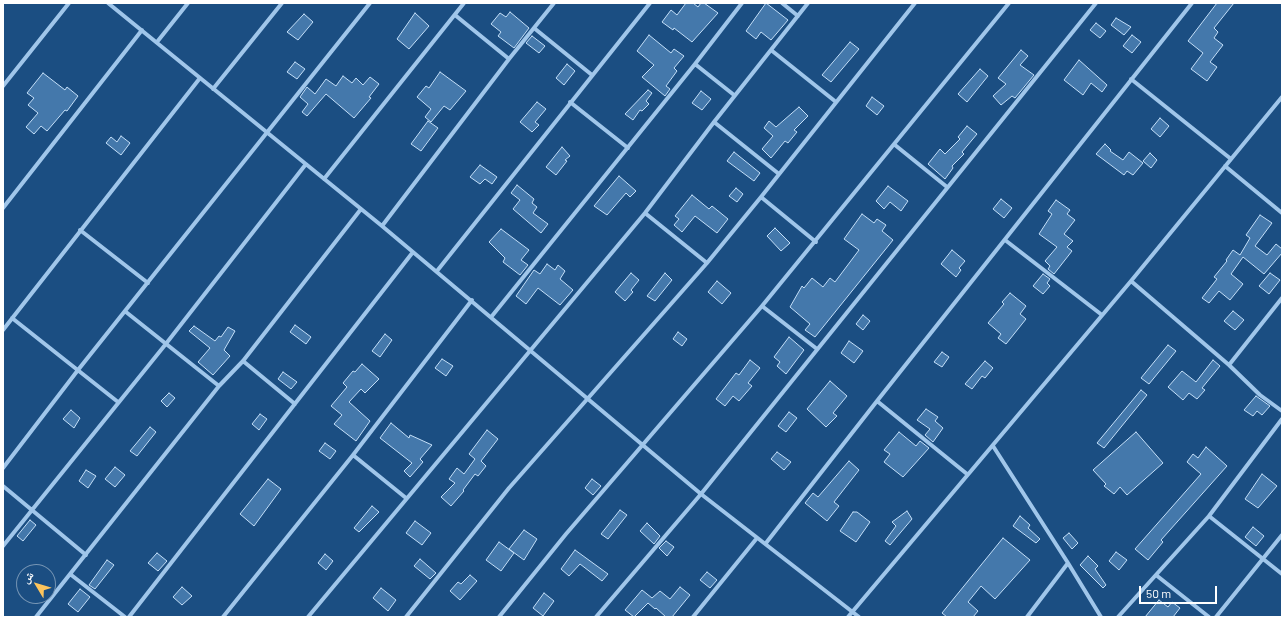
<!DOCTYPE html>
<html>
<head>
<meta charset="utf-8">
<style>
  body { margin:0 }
  #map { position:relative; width:1285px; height:620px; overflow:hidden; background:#1b4e82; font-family:Barlow,"Noto Naskh Arabic",sans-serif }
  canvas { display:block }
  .frame { position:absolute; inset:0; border:4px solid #fff; pointer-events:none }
  .north { position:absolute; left:16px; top:564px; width:40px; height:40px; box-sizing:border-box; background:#1b4e82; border:1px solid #7695b4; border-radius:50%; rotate:308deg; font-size:11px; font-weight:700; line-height:16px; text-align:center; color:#fff }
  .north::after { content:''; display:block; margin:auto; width:14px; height:18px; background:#fcc45c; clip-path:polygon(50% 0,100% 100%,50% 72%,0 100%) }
  .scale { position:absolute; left:1139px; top:586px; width:78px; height:18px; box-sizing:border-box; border:2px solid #fff; border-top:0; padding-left:5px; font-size:12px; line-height:14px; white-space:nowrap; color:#fff; -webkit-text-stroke:3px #1b4e82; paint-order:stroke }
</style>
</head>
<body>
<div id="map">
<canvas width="1285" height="620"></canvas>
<div class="frame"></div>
<div class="north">ش</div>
<div class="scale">50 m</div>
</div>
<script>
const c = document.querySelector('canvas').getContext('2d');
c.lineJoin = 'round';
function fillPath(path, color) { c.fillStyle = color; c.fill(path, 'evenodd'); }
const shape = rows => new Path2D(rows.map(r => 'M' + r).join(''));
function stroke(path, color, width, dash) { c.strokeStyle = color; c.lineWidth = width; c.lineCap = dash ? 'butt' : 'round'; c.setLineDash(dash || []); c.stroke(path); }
const building = shape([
  [686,3,693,3,698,7,701,3,704,3,718,13,692,42,674,28,673,30,662,22,671,10,677,15,686,3],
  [766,3,788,20,771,40,761,32,756,39,746,31,766,3],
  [1217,3,1234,3,1214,28,1218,32,1214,38,1223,45,1210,62,1217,67,1207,81,1191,69,1203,53,1188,41,1217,3],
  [510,12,529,28,514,48,498,36,501,32,491,24,500,13,506,17,510,12],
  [415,13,429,26,409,49,397,39,415,13],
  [304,14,313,22,298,40,287,32,304,14],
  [1116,18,1131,27,1124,35,1111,25,1116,18],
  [1096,23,1106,31,1100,38,1090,30,1096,23],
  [649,35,671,53,674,49,684,56,674,68,677,71,666,86,670,89,665,96,642,77,654,65,637,51,649,35],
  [1132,35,1141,42,1132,53,1123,46,1132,35],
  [532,36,545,46,539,53,526,43,532,36],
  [850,42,859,49,831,82,822,75,850,42],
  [1021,50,1028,56,1020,65,1034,75,1015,98,1012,96,1001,105,993,96,1006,84,998,78,1021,50],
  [1079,60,1107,85,1102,92,1091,83,1083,95,1064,80,1079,60],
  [295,62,305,69,297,79,287,72,295,62],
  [567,64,575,71,564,85,556,78,567,64],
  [980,69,988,76,967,102,958,94,980,69],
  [440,72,466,91,450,110,444,106,431,122,425,117,431,109,417,97,426,86,429,88,440,72],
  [43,73,65,90,67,87,78,96,67,111,65,110,47,131,41,126,34,134,26,127,38,113,28,105,34,98,27,93,43,73],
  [343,76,352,83,356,78,363,85,370,77,379,84,369,97,371,98,354,118,326,94,307,116,302,112,308,104,300,97,307,87,315,94,326,79,336,86,343,76],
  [648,90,652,93,646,101,649,104,642,111,640,110,633,120,625,114,648,90],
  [701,91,711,99,702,110,692,103,701,91],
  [872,97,884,106,877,115,866,106,872,97],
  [537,102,546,109,535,122,539,125,532,132,520,122,537,102],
  [799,107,808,116,794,130,797,132,788,143,785,141,771,158,762,149,773,136,764,128,769,121,776,127,799,107],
  [1160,118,1169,126,1160,137,1151,129,1160,118],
  [428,121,438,128,421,151,411,144,428,121],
  [967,126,977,134,962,152,964,154,952,166,953,168,945,179,928,164,940,149,945,154,960,139,958,137,967,126],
  [121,136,130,143,121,155,106,143,111,137,117,142,121,136],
  [1105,144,1111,150,1110,151,1123,160,1129,152,1143,163,1133,175,1127,171,1124,175,1096,154,1105,144],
  [562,147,570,156,565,160,567,161,556,175,546,167,562,147],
  [734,152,760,173,754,181,727,161,734,152],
  [1150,153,1157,160,1151,168,1143,161,1150,153],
  [480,165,497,177,492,184,485,179,480,184,470,177,480,165],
  [619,176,636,191,630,197,626,193,607,215,594,206,619,176],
  [517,185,534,199,532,203,537,207,533,213,548,224,541,233,513,209,520,200,511,193,517,185],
  [888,186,908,201,901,211,890,202,884,209,876,201,888,186],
  [736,188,743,194,737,202,729,196,736,188],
  [692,195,709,209,712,206,728,219,717,233,695,216,682,232,674,225,679,219,675,216,692,195],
  [1001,199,1012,208,1004,218,993,209,1001,199],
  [1056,200,1070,210,1067,214,1075,220,1064,234,1073,241,1067,247,1072,251,1054,274,1048,269,1050,266,1045,261,1057,247,1039,234,1052,214,1048,211,1056,200],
  [862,214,874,223,877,219,886,225,882,231,893,240,815,337,805,330,810,324,790,307,802,286,804,288,812,278,823,287,830,278,835,282,859,250,844,239,862,214],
  [1260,215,1272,223,1255,246,1267,255,1276,244,1282,249,1282,253,1264,274,1243,257,1231,274,1243,284,1230,300,1219,291,1209,303,1202,298,1217,279,1214,277,1227,261,1226,260,1233,250,1240,255,1250,238,1246,235,1260,215],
  [775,228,790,243,781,251,767,236,775,228],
  [501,229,529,250,521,260,528,265,520,275,503,262,505,258,489,242,501,229],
  [952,250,965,261,959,268,961,270,956,277,941,264,952,250],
  [547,264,555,270,558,265,565,271,560,279,573,290,560,305,538,288,526,304,516,296,534,270,540,274,547,264],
  [631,273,639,280,631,290,633,292,625,301,615,292,631,273],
  [665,273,672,280,655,301,647,296,665,273],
  [1270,273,1280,280,1269,294,1259,286,1270,273],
  [1043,274,1050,279,1047,283,1050,286,1043,294,1033,286,1043,274],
  [717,281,731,293,722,304,708,292,717,281],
  [1010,293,1026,306,1020,314,1026,319,1006,344,998,338,1001,334,988,323,1004,304,1002,302,1010,293],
  [1233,311,1244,320,1235,330,1224,321,1233,311],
  [863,315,870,321,863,330,856,324,863,315],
  [295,325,311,337,306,344,290,332,295,325],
  [194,326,215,341,219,336,221,337,228,327,235,331,224,350,230,356,213,375,198,362,210,348,189,331,194,326],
  [678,332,687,339,682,346,673,339,678,332],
  [385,334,392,340,380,357,372,351,385,334],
  [789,337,804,350,786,374,777,366,780,362,774,357,789,337],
  [849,341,863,351,854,363,841,353,849,341],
  [1168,345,1176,351,1149,384,1141,378,1168,345],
  [942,352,949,357,942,367,934,362,942,352],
  [442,359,453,366,446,376,435,368,442,359],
  [750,360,760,368,748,383,752,386,739,401,733,396,725,406,716,399,736,373,739,375,750,360],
  [1213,360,1220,366,1202,388,1205,390,1197,399,1189,393,1183,400,1168,387,1182,371,1196,382,1213,360],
  [985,361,993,368,985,378,982,376,972,389,965,384,985,361],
  [362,364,379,379,365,393,361,389,349,402,370,421,356,441,334,424,342,415,331,406,347,387,343,383,353,371,355,372,362,364],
  [283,372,297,382,291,389,278,379,283,372],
  [830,381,847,396,833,413,837,416,826,427,807,409,830,381],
  [1141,390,1147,395,1104,448,1097,443,1141,390],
  [169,393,175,398,167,407,161,401,169,393],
  [1256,396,1270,406,1262,415,1257,411,1253,416,1244,410,1256,396],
  [926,409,938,417,935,421,943,428,933,442,925,435,930,429,917,420,926,409],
  [71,410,80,418,74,428,63,419,71,410],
  [789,412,797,418,786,432,778,426,789,412],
  [260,414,267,419,259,430,252,424,260,414],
  [391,423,409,438,410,435,432,445,420,459,423,462,410,477,404,471,412,463,380,438,391,423],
  [150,427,156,432,137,456,130,451,150,427],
  [487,430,498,439,481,461,486,466,478,476,475,474,463,490,464,491,451,506,441,497,455,483,449,479,457,468,464,474,475,459,469,454,487,430],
  [899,432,916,446,920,441,929,448,903,477,884,462,890,454,884,450,899,432],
  [1136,432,1163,463,1127,495,1120,487,1114,494,1104,486,1106,484,1093,470,1136,432],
  [325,443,336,451,330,459,319,451,325,443],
  [1206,447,1227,466,1161,540,1163,542,1148,560,1135,549,1201,474,1187,462,1193,454,1198,458,1206,447],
  [777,452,791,462,784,470,771,459,777,452],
  [849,461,859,470,834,502,839,506,827,521,805,503,813,493,818,497,849,461],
  [115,467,125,475,115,487,105,479,115,467],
  [86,470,96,476,88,488,79,481,86,470],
  [1262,474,1277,486,1258,508,1245,499,1262,474],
  [268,479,281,489,254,526,240,514,268,479],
  [592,479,601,486,593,495,585,488,592,479],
  [372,506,379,512,359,532,354,528,372,506],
  [620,510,627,515,608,539,601,534,620,510],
  [907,511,912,519,890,545,885,541,896,526,892,522,907,511],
  [853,512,857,512,870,522,856,542,840,531,853,512],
  [1020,516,1030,525,1028,528,1040,539,1036,543,1013,526,1020,516],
  [30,520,36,525,23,541,17,536,30,520],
  [415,521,431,533,422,545,406,533,415,521],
  [647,523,660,536,654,544,640,531,647,523],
  [1253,527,1264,536,1256,546,1245,537,1253,527],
  [524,530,537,539,524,560,509,549,524,530],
  [1069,533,1078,543,1072,549,1063,538,1069,533],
  [1003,538,1030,560,995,599,981,586,968,602,978,611,973,617,947,617,942,613,1003,538],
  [666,541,674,547,667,556,659,548,666,541],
  [499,542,514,553,501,571,486,560,499,542],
  [575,550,608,574,602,581,580,564,569,576,561,569,575,550],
  [1116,552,1127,560,1119,570,1109,561,1116,552],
  [157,553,167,561,158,571,148,563,157,553],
  [325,554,333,561,326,570,318,563,325,554],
  [1088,556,1098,566,1095,569,1106,585,1103,588,1080,565,1088,556],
  [420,559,436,573,430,579,414,566,420,559],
  [107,560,114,565,95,589,89,585,107,560],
  [707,572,717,580,710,588,700,580,707,572],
  [470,575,477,581,460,600,450,591,458,582,461,584,470,575],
  [182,587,192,596,182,605,173,597,182,587],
  [680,587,690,595,672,617,666,617,656,608,655,609,648,603,634,617,625,610,642,590,652,598,660,591,670,599,680,587],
  [381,588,396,600,388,611,373,598,381,588],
  [80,589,90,597,78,612,68,604,80,589],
  [544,593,554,601,543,616,533,608,544,593],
  [1159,600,1168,607,1172,602,1180,608,1173,617,1145,617,1159,600]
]);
fillPath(building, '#4478ab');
stroke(building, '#c4dff8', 1);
stroke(shape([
  [108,3,382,226,701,494,859,617],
  [782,3,798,16],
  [455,15,509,59],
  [534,28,592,75],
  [157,42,188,3],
  [771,50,836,102],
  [695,64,734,95],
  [1131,79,1231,159],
  [3,86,69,3],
  [213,89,282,3],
  [570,102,628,148],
  [714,122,779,174],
  [895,145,947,187],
  [1225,166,1282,213],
  [324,179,464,3],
  [761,197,816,242],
  [3,208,142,30],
  [645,213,707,263],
  [382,226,509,59,554,3],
  [80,230,148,283],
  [1005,240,1102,315],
  [437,271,650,3],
  [1131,281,1229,365,1282,298],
  [762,306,817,349],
  [126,312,219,386],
  [492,316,695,64,742,3],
  [12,318,118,402],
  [3,330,200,78],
  [243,361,295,404],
  [1229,365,1260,395,1282,411],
  [877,401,967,474],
  [993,446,1068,563,1101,617],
  [353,455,406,498],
  [3,468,78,370,370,3],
  [3,486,86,555],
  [1209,516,1282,419],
  [766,543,877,401,1192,3],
  [3,546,165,345,306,164],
  [70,574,125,617],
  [1156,575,1209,617],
  [36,617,219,386,243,361,361,209],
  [129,617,413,252],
  [223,617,353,455,472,300],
  [308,617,645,213,714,122,808,3],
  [406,617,509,488,707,263,761,197,915,3],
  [499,617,566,534,762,306,1009,3],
  [596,617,701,494,1096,3],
  [693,617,757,538],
  [848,617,1131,281,1282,97],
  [1027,617,1068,563],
  [1118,617,1209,516,1282,574],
  [1216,617,1282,535]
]), '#a0c6ea', 4);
</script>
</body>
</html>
